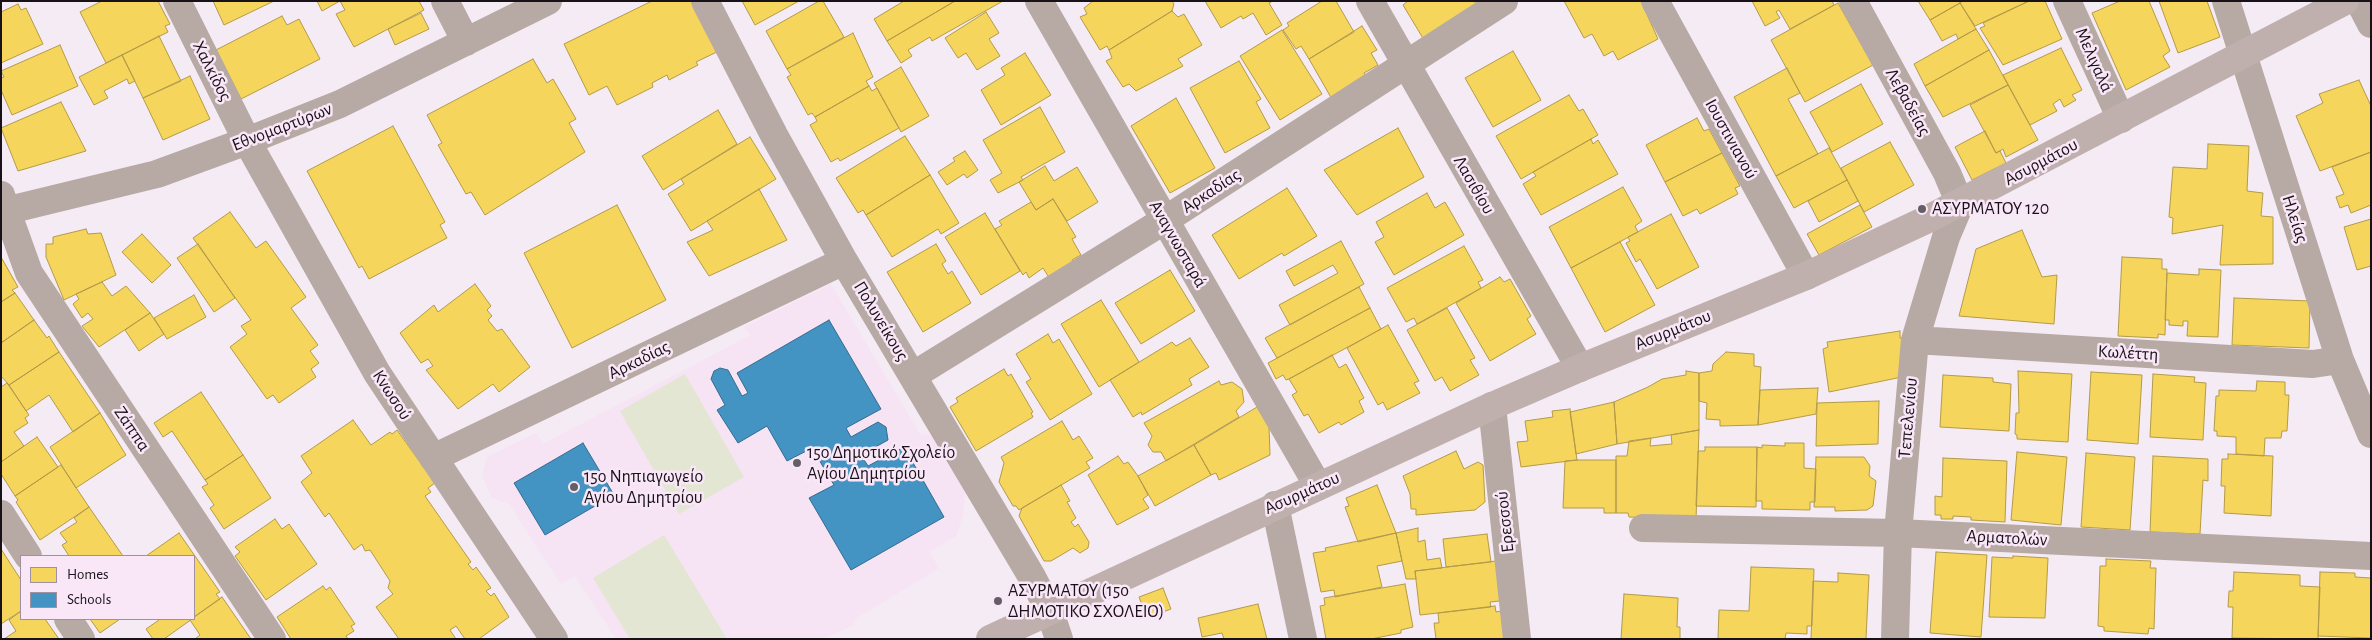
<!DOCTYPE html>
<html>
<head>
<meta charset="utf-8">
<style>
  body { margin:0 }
  #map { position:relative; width:2372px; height:640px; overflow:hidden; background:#f5ebf4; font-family:"Alegreya Sans",sans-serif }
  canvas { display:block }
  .frame { position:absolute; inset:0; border:2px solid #181218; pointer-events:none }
  .legend { position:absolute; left:20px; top:555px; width:175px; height:65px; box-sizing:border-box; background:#f9e7f8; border:1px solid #9f929e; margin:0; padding:6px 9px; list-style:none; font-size:15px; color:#181218 }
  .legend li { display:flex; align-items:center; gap:10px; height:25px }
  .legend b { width:25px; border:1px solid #9f929e }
</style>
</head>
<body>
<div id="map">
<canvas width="2372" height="640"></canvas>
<div class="frame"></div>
<ul class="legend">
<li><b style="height:14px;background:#f6d55c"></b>Homes</li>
<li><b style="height:14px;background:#4393c3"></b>Schools</li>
</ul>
</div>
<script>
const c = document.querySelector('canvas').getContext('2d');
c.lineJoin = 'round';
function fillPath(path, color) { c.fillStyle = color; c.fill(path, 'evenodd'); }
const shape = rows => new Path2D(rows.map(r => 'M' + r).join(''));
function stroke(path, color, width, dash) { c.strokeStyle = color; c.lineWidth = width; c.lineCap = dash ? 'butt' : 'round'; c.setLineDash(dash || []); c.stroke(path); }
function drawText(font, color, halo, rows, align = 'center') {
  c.font = font + ' "Alegreya Sans",sans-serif'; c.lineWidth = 5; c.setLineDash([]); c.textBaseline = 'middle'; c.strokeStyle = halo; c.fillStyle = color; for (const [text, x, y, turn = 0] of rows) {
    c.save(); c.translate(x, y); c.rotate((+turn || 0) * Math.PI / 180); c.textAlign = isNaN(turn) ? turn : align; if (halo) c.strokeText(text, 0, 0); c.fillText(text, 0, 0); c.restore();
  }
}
fillPath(shape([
  [831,284,920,434,931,435,965,491,963,515,956,536,929,552,939,568,859,617,852,626,823,639,616,639,575,576,561,584,509,504,492,498,482,476,487,457,536,433,543,444,751,335,744,327]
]), '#f6e3f4');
fillPath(shape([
  [685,374,744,477,679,514,620,411],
  [664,535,727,639,630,639,593,578]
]), '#e4e6d4');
const homes = shape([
  [102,1,158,1,170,24,165,26,168,32,106,63,80,12,102,1],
  [213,1,274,1,224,25,213,1],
  [317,1,340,1,322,11,317,1],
  [340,1,419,1,424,10,354,47,336,14,345,10,340,1],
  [652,1,695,1,719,51,696,62,698,65,669,80,667,75,652,83,653,87,617,105,607,86,589,95,564,44,652,1],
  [742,1,799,1,755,25,742,1],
  [819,1,823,1,844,37,787,69,766,31,819,1],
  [904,1,955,1,887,41,874,19,904,1],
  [955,1,1003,1,932,41,930,37,908,50,912,56,901,63,887,41,955,1],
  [1093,1,1172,1,1174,4,1172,11,1109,50,1107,46,1100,50,1080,17,1087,14,1084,8,1093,1],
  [1205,1,1273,1,1269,3,1282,25,1266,35,1253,13,1243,19,1241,16,1221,28,1205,1],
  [1322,1,1336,1,1354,32,1309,59,1301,46,1296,49,1283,30,1289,26,1287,23,1322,1],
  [1408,1,1474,1,1479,8,1424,40,1403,5,1408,1],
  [1564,1,1641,1,1658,39,1618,60,1613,51,1604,56,1592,34,1584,38,1564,1],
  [1752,1,1832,1,1834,5,1790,29,1779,10,1776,12,1780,18,1765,26,1752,1],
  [1918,1,1959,1,1960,3,1930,20,1918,1],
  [1963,1,2029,1,1975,26,1960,3,1963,1],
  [2029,1,2045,1,2062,39,2003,65,1980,28,1985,26,1983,23,2029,1],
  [2120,1,2149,1,2170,51,2163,56,2170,67,2126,90,2092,13,2120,1],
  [2159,1,2207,1,2220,37,2178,53,2159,1],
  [1838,3,1873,65,1805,102,1771,40,1838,3],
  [1960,3,1976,29,1958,39,1956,34,1942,41,1930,20,1960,3],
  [18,4,21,10,26,8,43,44,1,63,1,12,18,4],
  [1172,11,1178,17,1184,14,1202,45,1178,59,1183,66,1136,91,1129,84,1123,87,1106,61,1112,58,1109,50,1172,11],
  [986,12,999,33,989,39,1000,56,977,70,966,53,958,58,945,38,986,12],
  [421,13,429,29,395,45,388,29,421,13],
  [282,16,287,25,299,19,320,59,241,99,216,50,282,16],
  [1362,26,1377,50,1371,53,1378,65,1364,73,1368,80,1333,101,1309,59,1362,26],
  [1976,29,1989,50,1925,86,1914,64,1976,29],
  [1282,30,1322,94,1280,120,1240,56,1282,30],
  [853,33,873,77,866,81,869,86,815,117,812,113,808,115,787,77,791,75,787,69,853,33],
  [159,36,181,81,143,98,122,55,159,36],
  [60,45,78,86,12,115,1,90,1,78,4,77,1,71,60,45],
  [2061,48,2082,90,2072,95,2076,100,2064,107,2060,99,2053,104,2057,111,2030,125,2003,75,2061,48],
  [1989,50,2008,85,1943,117,1925,86,1989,50],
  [1513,51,1541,100,1493,127,1465,78,1513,51],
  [1025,53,1051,95,1001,125,981,90,1005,75,1001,68,1025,53],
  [122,55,135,81,129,84,127,79,104,91,108,98,94,105,79,77,122,55],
  [533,59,547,83,553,79,576,119,569,123,585,152,485,215,471,192,466,194,438,145,442,143,427,115,533,59],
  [1239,61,1261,99,1256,102,1270,128,1225,153,1190,88,1239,61],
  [901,67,929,116,901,132,874,83,901,67],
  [1787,68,1800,93,1788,99,1818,154,1776,176,1734,97,1787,68],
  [190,76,210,119,163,140,143,98,190,76],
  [2359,80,2371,106,2371,152,2320,171,2296,116,2323,103,2319,94,2359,80],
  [1861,84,1883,124,1832,152,1810,112,1861,84],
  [2008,85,2038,140,2006,157,2003,149,1996,153,1970,105,2008,85],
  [869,86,872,91,877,88,899,128,840,161,838,158,831,162,810,125,817,121,815,117,869,86],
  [1569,95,1579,111,1583,109,1598,135,1521,179,1496,136,1569,95],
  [1176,98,1215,168,1170,193,1131,126,1176,98],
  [61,102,86,151,18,171,1,128,61,102],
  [1040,107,1065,152,1021,177,1023,180,998,193,990,180,1002,173,983,140,1040,107],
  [718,110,737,144,663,190,642,156,718,110],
  [1697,118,1704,131,1709,129,1722,153,1665,182,1646,145,1697,118],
  [393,126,445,222,440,225,447,238,369,279,362,266,359,268,307,171,393,126],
  [1398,128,1424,177,1357,215,1324,170,1398,128],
  [1985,131,1996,153,2000,151,2006,163,1972,180,1955,147,1985,131],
  [905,136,930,175,866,215,863,210,858,213,836,178,905,136],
  [750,137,776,179,691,231,668,194,684,184,681,179,750,137],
  [1591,139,1593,144,1598,140,1618,174,1541,215,1523,184,1536,176,1533,172,1591,139],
  [1890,142,1914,185,1864,212,1841,168,1890,142],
  [2208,144,2249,146,2247,191,2263,193,2261,216,2273,217,2273,264,2220,265,2223,225,2172,234,2173,218,2169,217,2173,167,2207,169,2208,144],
  [1829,148,1847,180,1794,208,1776,176,1829,148],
  [965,151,978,170,967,178,964,174,947,185,938,172,955,161,953,158,965,151],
  [2371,152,2371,205,2351,213,2348,205,2340,208,2336,197,2344,194,2332,167,2371,152],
  [1722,153,1740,186,1735,188,1738,194,1700,214,1697,209,1683,216,1665,182,1722,153],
  [1045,166,1054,181,1077,167,1098,202,1067,221,1053,199,1036,210,1019,182,1045,166],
  [930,175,959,223,941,234,938,229,892,257,866,215,930,175],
  [1847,180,1858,201,1819,222,1808,201,1847,180],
  [1623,187,1642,221,1635,226,1638,232,1571,268,1549,227,1623,187],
  [1287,188,1317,236,1284,256,1282,253,1239,279,1212,235,1287,188],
  [759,189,787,240,709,276,687,242,713,230,707,221,759,189],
  [1427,193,1435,208,1445,202,1464,235,1394,275,1375,242,1384,237,1376,222,1427,193],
  [1053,199,1076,237,1072,239,1081,255,1072,260,1074,264,1050,279,1043,268,1029,278,1026,272,1023,275,995,229,1002,225,999,221,1031,202,1036,210,1053,199],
  [617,205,666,300,572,348,524,253,617,205],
  [1860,205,1872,227,1819,255,1807,234,1860,205],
  [230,212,256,248,266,241,306,297,291,308,318,345,310,351,319,363,311,369,316,377,279,403,273,395,267,399,230,347,247,334,241,326,251,320,193,238,230,212],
  [985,213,1020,271,981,295,945,237,985,213],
  [1671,214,1699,267,1657,289,1640,259,1636,262,1626,243,1630,241,1628,237,1671,214],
  [2371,219,2371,266,2357,270,2344,227,2371,219],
  [86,229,88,234,101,233,116,275,64,300,46,257,46,244,53,244,53,237,86,229],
  [2022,230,2042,277,2057,275,2054,324,1959,316,1976,249,2022,230],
  [142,234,171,265,152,283,122,252,142,234],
  [1341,241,1364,284,1290,325,1279,305,1338,273,1333,265,1294,286,1286,271,1341,241],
  [1620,242,1655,305,1605,332,1571,268,1620,242],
  [198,244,235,298,214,312,177,258,198,244],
  [936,244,946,261,942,264,948,274,952,271,971,303,923,332,887,272,936,244],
  [1464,246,1483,280,1478,282,1481,288,1417,324,1414,318,1406,322,1387,288,1464,246],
  [1,257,18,287,12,290,15,293,1,302,1,257],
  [2122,257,2162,259,2162,269,2167,269,2165,335,2158,334,2158,338,2118,336,2122,257],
  [2199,269,2221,270,2218,337,2187,336,2188,321,2183,321,2183,326,2169,325,2169,320,2165,320,2167,273,2199,275,2199,269],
  [1170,270,1195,311,1141,344,1115,303,1170,270],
  [1500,277,1504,282,1510,279,1531,316,1527,319,1536,334,1490,361,1456,303,1500,277],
  [102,282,112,296,126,286,150,313,99,347,82,326,93,319,88,313,82,318,73,304,79,299,76,294,102,282],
  [475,284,491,306,487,310,492,316,488,320,497,331,502,329,530,367,499,392,493,384,458,409,426,370,433,366,428,359,421,363,400,333,434,305,438,312,475,284],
  [1359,287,1370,308,1277,358,1265,338,1359,287],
  [15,293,34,320,1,343,1,302,15,293],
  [194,295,206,317,167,339,154,318,194,295],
  [2234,298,2310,301,2309,348,2232,345,2234,298],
  [1101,300,1139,362,1099,387,1061,324,1101,300],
  [1370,308,1381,329,1289,379,1286,380,1283,375,1276,379,1268,363,1370,308],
  [1447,308,1475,358,1470,360,1479,375,1450,391,1442,377,1435,381,1407,330,1447,308],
  [150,313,164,334,139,351,125,330,150,313],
  [34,320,47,338,49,336,59,352,9,385,1,376,1,343,34,320],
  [1388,325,1419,381,1414,383,1420,393,1387,410,1383,402,1378,405,1347,348,1388,325],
  [1900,331,1900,338,1906,338,1902,377,1829,392,1823,349,1828,347,1827,342,1900,331],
  [1048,334,1053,343,1059,339,1092,394,1050,420,1026,382,1031,379,1016,354,1048,334],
  [1190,338,1209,367,1189,379,1192,385,1142,415,1141,412,1133,417,1110,380,1172,342,1176,346,1190,338],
  [59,352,100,413,73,432,49,395,26,411,9,385,59,352],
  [1726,352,1754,354,1754,366,1761,367,1758,425,1720,426,1720,420,1706,419,1707,403,1699,401,1699,373,1712,371,1713,364,1726,352],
  [1332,355,1339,368,1346,364,1364,398,1359,401,1364,412,1341,425,1339,422,1319,433,1308,414,1304,416,1292,395,1297,392,1289,379,1332,355],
  [1004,369,1008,376,1011,374,1033,412,1031,413,1033,417,976,451,950,407,958,402,956,398,1004,369],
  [1686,371,1699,373,1699,430,1617,444,1614,402,1648,387,1662,379,1686,375,1686,371],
  [2018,371,2072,374,2068,442,2017,439,2017,435,2015,434,2016,413,2019,413,2018,371],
  [2091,372,2142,375,2138,444,2087,440,2091,372],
  [2153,374,2195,377,2194,382,2206,383,2203,440,2150,437,2153,374],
  [1943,375,1993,378,1993,382,2011,384,2009,431,1940,427,1943,375],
  [1219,381,1221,385,1232,382,1242,389,1244,402,1236,411,1239,417,1166,461,1161,452,1153,452,1148,445,1152,436,1144,423,1219,381],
  [2257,381,2285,382,2285,395,2289,395,2287,431,2282,431,2281,438,2265,438,2264,456,2236,454,2236,437,2217,436,2217,431,2214,431,2216,396,2219,396,2219,390,2256,391,2257,381],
  [7,383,29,415,25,418,28,423,14,432,24,446,1,462,1,387,7,383],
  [1818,388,1816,414,1758,425,1760,390,1818,388],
  [201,392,243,455,205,480,172,431,163,437,154,423,201,392],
  [1879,401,1878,444,1816,446,1817,403,1879,401],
  [1614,402,1617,444,1576,454,1570,412,1614,402],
  [1257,407,1269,427,1270,455,1219,480,1216,473,1211,475,1194,445,1257,407],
  [1570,409,1577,460,1521,467,1517,442,1528,441,1525,421,1553,417,1552,411,1570,409],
  [100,413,126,455,76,488,50,447,100,413],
  [353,420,371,445,390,432,392,434,397,430,435,483,428,488,431,492,425,496,471,562,468,564,473,570,476,567,491,588,486,591,491,596,494,593,509,617,479,639,465,639,456,626,450,630,456,639,399,639,376,607,393,594,388,588,390,581,370,550,365,551,362,544,354,550,329,513,325,517,301,482,312,473,301,456,353,420],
  [1062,421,1073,440,1079,436,1093,458,1086,462,1090,468,1019,510,1016,506,1013,506,999,482,1004,463,1001,457,1062,421],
  [1699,430,1696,520,1629,517,1628,513,1616,513,1616,456,1627,456,1629,441,1651,438,1650,446,1672,444,1671,435,1699,430],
  [37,437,58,467,15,496,1,474,1,462,37,437],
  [1785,443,1804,443,1804,468,1816,469,1815,502,1810,502,1810,510,1762,509,1762,501,1756,501,1757,447,1762,448,1762,445,1785,446,1785,443],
  [1194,445,1211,475,1155,506,1138,476,1194,445],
  [1705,447,1757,447,1756,507,1696,506,1698,451,1705,451,1705,447],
  [1456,451,1464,469,1478,462,1483,465,1485,502,1475,510,1416,515,1416,509,1411,509,1410,494,1403,476,1456,451],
  [2017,452,2067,457,2061,525,2011,520,2017,452],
  [2086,453,2135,457,2130,530,2081,527,2086,453],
  [2228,454,2273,456,2271,516,2224,513,2225,486,2221,486,2222,459,2228,459,2228,454],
  [243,455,271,498,224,529,210,508,214,505,202,487,208,484,205,480,243,455],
  [1118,456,1124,464,1128,462,1138,476,1148,495,1143,499,1149,508,1117,525,1088,475,1118,456],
  [2153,456,2208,459,2208,481,2203,480,2200,534,2150,532,2153,456],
  [1816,457,1864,457,1870,466,1869,476,1876,481,1873,506,1867,510,1835,511,1835,507,1814,507,1816,457],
  [1943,458,2007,461,2005,522,1971,520,1971,517,1953,516,1953,519,1941,519,1941,515,1935,515,1935,496,1942,497,1943,458],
  [1577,460,1616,460,1616,513,1604,513,1604,508,1563,508,1565,461,1577,460],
  [61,465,89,507,40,540,16,502,18,500,15,496,61,465],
  [1061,485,1070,501,1067,502,1076,518,1071,522,1075,527,1078,524,1089,542,1088,548,1080,553,1073,548,1051,561,1044,561,1019,516,1022,508,1061,485],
  [1377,485,1396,533,1358,542,1345,507,1349,506,1346,498,1377,485],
  [89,507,123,556,69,556,62,545,67,542,60,533,77,522,74,518,89,507],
  [275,519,282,529,289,524,317,564,266,600,235,556,240,552,235,547,275,519],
  [1418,528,1418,542,1425,540,1427,560,1440,558,1442,568,1415,571,1416,579,1406,579,1396,533,1418,528],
  [179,533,220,592,216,594,220,599,194,617,194,556,146,556,179,533],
  [1396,533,1402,561,1377,566,1382,587,1335,597,1334,590,1321,592,1313,553,1326,551,1325,548,1396,533],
  [1487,534,1491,562,1446,567,1443,539,1487,534],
  [1,549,21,580,21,611,1,624,1,549],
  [1936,552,1987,555,1981,637,1930,633,1936,552],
  [2013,556,2048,558,2045,618,1989,617,1992,557,2013,558,2013,556],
  [2106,559,2151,561,2150,568,2156,568,2154,629,2149,628,2148,634,2104,631,2104,627,2098,626,2100,566,2106,566,2106,559],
  [1496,561,1500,601,1490,602,1491,607,1420,615,1415,571,1496,561],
  [1751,567,1814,569,1812,626,1807,626,1807,634,1786,633,1785,639,1718,639,1719,610,1749,611,1751,567],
  [2234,572,2300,575,2300,586,2320,587,2318,639,2232,638,2233,607,2228,607,2229,591,2233,591,2234,572],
  [2320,572,2355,573,2355,577,2371,578,2371,638,2318,636,2320,572],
  [1838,573,1869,575,1866,639,1811,639,1813,581,1838,582,1838,573],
  [1405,584,1413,627,1401,630,1401,633,1371,639,1326,639,1320,606,1325,605,1324,598,1405,584],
  [323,586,326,590,330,587,355,624,351,626,354,631,346,636,348,639,291,639,277,617,323,586],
  [1163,588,1171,609,1147,618,1139,597,1163,588],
  [1624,594,1678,598,1677,627,1680,627,1680,639,1621,639,1624,594],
  [222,597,251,639,195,639,200,635,190,620,222,597],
  [1258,604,1267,639,1224,639,1222,633,1202,637,1198,618,1258,604],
  [1495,606,1496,612,1501,611,1504,639,1436,639,1434,623,1439,623,1438,613,1495,606],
  [21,611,21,619,45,619,59,639,4,639,16,631,9,620,21,611],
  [90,619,120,619,100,633,90,619],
  [157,619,192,619,164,639,153,639,146,629,159,620,157,619]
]);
fillPath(homes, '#f6d55c');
stroke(homes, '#b39a48', 1);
const schools = shape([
  [829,320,881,409,846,428,851,437,878,422,886,427,888,440,861,455,868,466,904,447,944,517,851,570,809,498,834,485,812,448,787,461,767,426,738,443,717,410,725,405,711,379,714,371,720,368,728,370,742,396,748,393,737,373,829,320],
  [583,443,614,495,545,535,514,483,583,443]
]);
fillPath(schools, '#4393c3');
stroke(schools, '#366c90', 1);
stroke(shape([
  [177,1,247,141,377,373,554,639],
  [445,1,466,42],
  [705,1,774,135,844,261,1032,577,1050,612,1059,639],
  [1039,1,1318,486],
  [1370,1,1580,368],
  [1655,1,1806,276],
  [1853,1,1947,173,1960,204,1946,237,1915,340,1898,533,1895,639],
  [2067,1,2121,119],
  [2226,1,2340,360,2371,434],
  [2359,1,2371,24],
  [1,195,29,273,272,639],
  [1,212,157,174,247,141,340,104,548,1],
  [1915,340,2313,364,2340,360],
  [914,375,1165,220,1504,1],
  [1492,406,1517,639],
  [433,458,844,261],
  [1275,505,1303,639],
  [1,514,28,556],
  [1643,528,1898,533,2371,556],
  [68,619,81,639]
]), '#b7a9a3', 28);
stroke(shape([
  [990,639,1492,406,1580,368,1806,276,1928,219,2345,1]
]), '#bfb0ae', 28);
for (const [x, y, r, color] of [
  [1922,209,5,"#655e65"],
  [797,463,5,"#655e65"],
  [574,487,5,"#655e65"],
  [998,601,5,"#655e65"]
]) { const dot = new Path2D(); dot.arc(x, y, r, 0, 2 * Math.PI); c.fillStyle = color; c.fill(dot); stroke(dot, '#f9e7f8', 2); }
drawText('18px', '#181218', '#f9e7f8', [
  ["Μελιγαλά",2094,60,66],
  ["Χαλκίδος",212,71,63],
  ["Λεβαδείας",1908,102,61],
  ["Εθνομαρτύρων",282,127,-21],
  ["Ιουστινιανού",1731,139,61],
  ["Ασυρμάτου",2041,162,-28],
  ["Λασιθίου",1474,185,60],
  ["Αρκαδίας",1211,191,-33],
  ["Ηλείας",2295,219,72],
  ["Αναγνωσταρά",1178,244,60],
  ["Πολυνείκους",881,321,59],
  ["Ασυρμάτου",1673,330,-22],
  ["Κωλέττη",2128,353,3],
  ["Αρκαδίας",639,360,-26],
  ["Κνωσού",392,395,57],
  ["Τεπελενίου",1908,418,-85],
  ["Ζάππα",132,429,56],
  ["Ασυρμάτου",1302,493,-24],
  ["Ερεσσού",1505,522,-96],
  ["Αρματολών",2007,538,3]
]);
drawText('18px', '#181218', '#f9e7f8', [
  ["ΑΣΥΡΜΑΤΟΥ 120",1932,209],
  ["15ο Δημοτικό Σχολείο",807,453],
  ["Αγίου Δημητρίου",807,474],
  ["15ο Νηπιαγωγείο",584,477],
  ["Αγίου Δημητρίου",584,498],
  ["ΑΣΥΡΜΑΤΟΥ (15ο",1008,591],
  ["ΔΗΜΟΤΙΚΟ ΣΧΟΛΕΙΟ)",1008,612]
], 'left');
</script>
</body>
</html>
